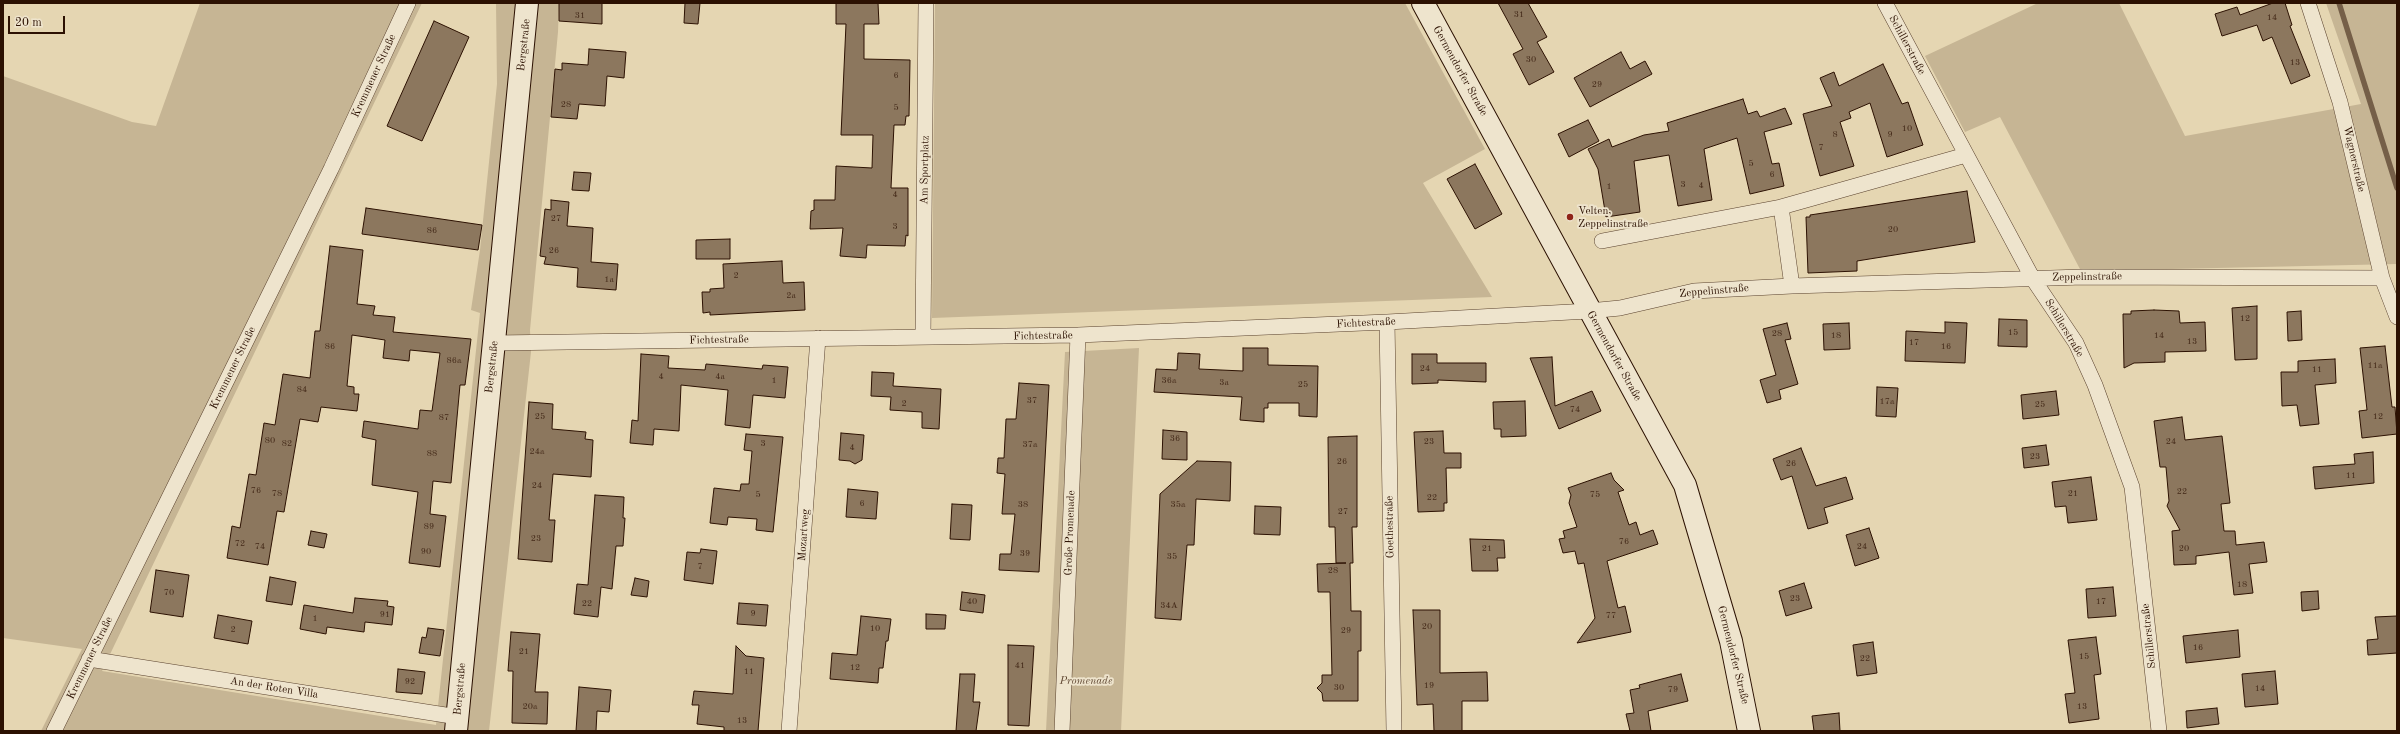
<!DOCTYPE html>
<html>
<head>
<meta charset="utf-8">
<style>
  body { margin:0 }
  #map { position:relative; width:2400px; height:734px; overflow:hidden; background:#e5d6b2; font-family:"Old Standard TT",serif }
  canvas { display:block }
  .frame { position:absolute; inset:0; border:4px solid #2c1102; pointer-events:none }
  .scale { position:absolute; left:8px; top:16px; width:57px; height:18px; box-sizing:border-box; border:2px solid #2c1102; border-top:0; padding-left:5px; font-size:12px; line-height:14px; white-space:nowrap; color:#2c1102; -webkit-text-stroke:3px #eee4cd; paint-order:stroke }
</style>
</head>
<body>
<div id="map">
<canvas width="2400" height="734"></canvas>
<div class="frame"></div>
<div class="scale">20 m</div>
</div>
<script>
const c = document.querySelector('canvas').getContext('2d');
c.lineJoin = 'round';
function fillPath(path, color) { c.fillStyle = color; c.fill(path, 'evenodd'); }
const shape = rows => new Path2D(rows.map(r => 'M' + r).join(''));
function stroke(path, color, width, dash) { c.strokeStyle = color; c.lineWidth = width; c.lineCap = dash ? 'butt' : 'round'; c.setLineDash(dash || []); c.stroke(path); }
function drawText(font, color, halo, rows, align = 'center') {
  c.font = font + ' "Old Standard TT",serif'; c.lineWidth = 3.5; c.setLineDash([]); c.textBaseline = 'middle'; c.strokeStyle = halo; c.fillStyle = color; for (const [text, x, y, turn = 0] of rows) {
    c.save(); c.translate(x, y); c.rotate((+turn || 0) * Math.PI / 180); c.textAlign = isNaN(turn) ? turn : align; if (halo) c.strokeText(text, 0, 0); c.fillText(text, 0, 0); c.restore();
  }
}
fillPath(shape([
  [200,3,422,3,102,671,436,725,480,313,471,310,480,250,497,84,496,3,559,3,558,32,530,330,531,352,489,731,41,731,82,649,3,638,3,76,132,122,156,126],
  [935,3,1405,3,1485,149,1423,183,1492,297,932,318],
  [2038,3,2119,3,2185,136,2361,104,2326,3,2397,3,2397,264,2081,271,2000,117,1965,132,1925,56],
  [1139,348,1121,731,1046,731,1065,352]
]), '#c6b594');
stroke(shape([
  [2339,3,2397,188]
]), '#755f48', 5.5);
const building = shape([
  [559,3,602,3,602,24,559,21,559,3],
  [685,3,700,3,698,24,684,23,685,3],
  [836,3,878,3,879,24,864,24,864,59,910,60,909,116,906,116,905,125,894,125,891,188,908,188,908,236,906,235,905,246,867,245,866,258,840,256,843,228,810,229,811,211,814,210,814,200,835,200,836,166,872,168,873,135,841,135,846,24,836,24,836,3],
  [1498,3,1528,3,1547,37,1537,42,1554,72,1529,85,1513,54,1523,49,1498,3],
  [2273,3,2285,3,2292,25,2290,26,2310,76,2291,84,2272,37,2263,41,2257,25,2222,36,2215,14,2237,7,2240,15,2273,3],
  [434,21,469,37,422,141,387,126,434,21],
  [589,49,626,52,624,78,607,76,605,106,579,104,577,119,551,117,555,69,562,70,562,63,588,65,589,49],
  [1621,52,1630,69,1645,61,1652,74,1590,107,1574,78,1621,52],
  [1883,64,1902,104,1908,102,1923,145,1887,157,1870,103,1849,112,1851,118,1840,122,1854,166,1820,176,1803,114,1832,106,1820,78,1834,72,1839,86,1883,64],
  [1743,99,1748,114,1757,111,1760,117,1785,108,1792,124,1764,132,1772,164,1779,163,1784,186,1750,194,1737,138,1704,149,1712,200,1678,206,1669,155,1634,161,1640,212,1606,217,1598,169,1588,149,1609,139,1612,147,1644,135,1669,131,1667,123,1743,99],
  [1588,120,1599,141,1569,157,1558,134,1588,120],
  [1475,164,1502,214,1475,229,1447,179,1475,164],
  [574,172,591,173,589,191,572,190,574,172],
  [1967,191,1975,242,1857,261,1857,271,1808,273,1806,217,1810,217,1810,215,1967,191],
  [551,200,569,202,567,226,593,228,591,262,618,264,616,290,577,287,578,268,544,264,546,257,540,256,545,209,551,210,551,200],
  [366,208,482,225,478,250,362,234,366,208],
  [730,239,730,259,696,259,696,240,730,239],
  [330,246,363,250,357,304,375,306,373,315,395,317,393,332,471,339,465,385,460,385,451,483,433,481,430,514,446,516,440,567,409,563,418,492,372,485,376,440,362,437,364,421,418,429,420,410,432,411,440,353,410,350,409,361,383,358,385,340,352,335,347,386,354,387,354,394,359,394,357,411,321,407,318,422,300,419,284,512,277,511,268,565,227,558,232,526,240,528,249,474,256,475,264,423,275,425,283,374,310,378,315,331,320,331,330,246],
  [782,261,783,283,804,282,805,310,710,315,710,312,703,313,702,292,710,292,710,289,724,288,723,264,782,261],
  [2257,306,2257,359,2235,360,2232,308,2257,306],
  [2154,310,2179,311,2180,323,2205,322,2206,351,2165,352,2165,362,2134,363,2124,368,2123,314,2131,314,2131,311,2154,310],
  [2301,311,2302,340,2288,341,2287,312,2301,311],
  [1999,319,2027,320,2027,347,1998,346,1999,319],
  [1945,322,1967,323,1965,363,1905,361,1906,331,1945,333,1945,322],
  [1787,323,1791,339,1785,340,1798,384,1779,390,1781,399,1767,403,1760,380,1776,375,1763,329,1787,323],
  [1849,323,1850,349,1824,350,1823,324,1849,323],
  [2385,346,2392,407,2395,407,2397,434,2362,438,2359,411,2367,410,2360,348,2385,346],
  [1243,348,1268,348,1268,365,1318,366,1317,417,1299,416,1299,403,1268,403,1268,408,1264,408,1264,422,1240,420,1242,397,1154,392,1156,369,1177,370,1178,353,1200,354,1199,369,1243,371,1243,348],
  [641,354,669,356,668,368,705,370,706,364,762,369,763,365,788,367,785,398,753,395,750,428,725,425,728,390,681,385,679,431,654,429,653,445,630,443,632,420,638,421,641,354],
  [1412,354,1437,354,1437,363,1486,363,1486,382,1438,380,1438,383,1412,384,1412,354],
  [1552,357,1555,406,1592,391,1601,411,1559,429,1530,358,1552,357],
  [2335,359,2336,383,2315,385,2319,424,2300,426,2297,405,2282,406,2281,372,2298,372,2298,361,2335,359],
  [872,372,894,373,893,386,941,389,939,429,922,428,922,412,890,410,891,397,871,396,872,372],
  [1019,383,1049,385,1039,572,999,570,1000,554,1011,554,1015,514,1002,514,1005,474,997,473,998,458,1004,458,1006,419,1016,419,1019,383],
  [1877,387,1898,388,1896,417,1876,416,1877,387],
  [2056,391,2059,415,2023,419,2021,395,2056,391],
  [1525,401,1526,436,1501,437,1501,429,1494,429,1493,402,1525,401],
  [529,402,553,404,552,429,586,432,585,439,593,440,591,477,553,474,549,520,555,520,552,562,518,559,529,402],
  [2182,417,2185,440,2222,436,2230,503,2221,504,2224,531,2235,531,2236,545,2264,542,2267,562,2249,564,2253,593,2234,595,2229,552,2196,556,2196,564,2174,565,2172,531,2180,530,2167,506,2169,501,2166,467,2160,467,2154,421,2182,417],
  [1163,430,1187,432,1187,460,1162,459,1163,430],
  [1443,431,1444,453,1461,453,1461,468,1446,468,1447,503,1444,503,1444,511,1418,512,1414,432,1443,431],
  [841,433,864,435,862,460,855,464,850,461,839,460,841,433],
  [746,434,783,437,773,532,756,530,757,519,728,517,727,525,710,523,714,488,740,491,741,484,749,484,752,451,744,450,746,434],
  [1357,436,1357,527,1352,527,1353,563,1350,563,1351,611,1361,611,1361,651,1358,651,1358,701,1323,701,1322,693,1317,688,1322,683,1322,675,1332,675,1330,592,1318,592,1317,564,1346,563,1336,563,1335,527,1329,527,1328,437,1357,436],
  [2046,445,2049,465,2024,468,2022,448,2046,445],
  [1801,448,1816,486,1846,477,1853,499,1824,508,1828,523,1808,529,1792,476,1781,480,1773,459,1801,448],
  [2373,452,2374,483,2315,489,2313,467,2355,464,2354,454,2373,452],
  [1197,461,1231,462,1230,501,1196,499,1194,545,1187,545,1181,620,1155,618,1160,494,1197,461],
  [1611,473,1614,480,1624,490,1618,492,1629,525,1636,522,1640,535,1653,530,1658,544,1607,561,1618,608,1625,606,1631,632,1577,643,1595,618,1584,563,1578,564,1575,551,1563,553,1559,539,1565,538,1563,531,1577,527,1569,503,1571,495,1568,488,1611,473],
  [2091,477,2097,520,2068,523,2066,506,2055,507,2052,482,2091,477],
  [848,489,878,492,876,519,846,517,848,489],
  [595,495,624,497,623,518,625,518,623,546,616,546,612,589,601,587,598,617,574,614,577,584,588,585,595,495],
  [952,504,972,505,970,540,950,539,952,504],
  [1255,506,1281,507,1280,535,1254,534,1255,506],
  [1869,528,1879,558,1855,566,1846,535,1869,528],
  [311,531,327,534,324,548,308,545,311,531],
  [1470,539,1504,540,1505,558,1497,558,1498,571,1472,571,1470,539],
  [701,549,717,551,713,584,684,580,687,552,700,553,701,549],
  [156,570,189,575,183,617,150,612,156,570],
  [270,577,296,582,292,605,266,601,270,577],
  [635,578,649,581,647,597,631,595,635,578],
  [1804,583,1812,608,1786,616,1779,591,1804,583],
  [2113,587,2116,616,2088,618,2086,589,2113,587],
  [2318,591,2319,609,2302,611,2301,592,2318,591],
  [962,592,985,595,983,613,960,610,962,592],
  [355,598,388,601,387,606,394,607,392,625,365,622,364,632,327,627,326,634,300,629,304,605,353,613,355,598],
  [739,603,768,605,766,626,737,624,739,603],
  [1413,610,1440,610,1440,673,1487,672,1488,701,1462,701,1462,731,1434,731,1433,704,1417,705,1413,610],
  [926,614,946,615,945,629,926,629,926,614],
  [218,615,252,621,248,644,214,638,218,615],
  [861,616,891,619,888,641,886,641,883,668,879,668,878,683,830,679,832,653,857,655,861,616],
  [2397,616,2397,653,2368,655,2367,640,2378,639,2375,617,2397,616],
  [428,628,444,630,440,656,419,653,422,637,426,638,428,628],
  [2238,630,2240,657,2186,663,2183,636,2238,630],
  [511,632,540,634,535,692,548,692,547,724,512,723,513,671,508,671,511,632],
  [2096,637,2101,674,2094,675,2099,719,2069,723,2065,694,2075,693,2068,640,2096,637],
  [1873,642,1877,673,1857,676,1853,645,1873,642],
  [1008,645,1034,646,1029,726,1008,725,1008,645],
  [736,646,746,656,764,658,758,731,724,731,724,727,697,724,699,705,692,705,694,691,733,694,736,646],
  [398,669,425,672,422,694,396,692,398,669],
  [2275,671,2278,704,2245,707,2242,674,2275,671],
  [960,674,975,674,973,702,980,702,976,731,956,731,960,674],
  [1681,674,1688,701,1648,711,1651,731,1630,731,1626,714,1634,713,1630,690,1640,688,1639,685,1681,674],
  [579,687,611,690,609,712,597,711,596,731,576,731,579,687],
  [2217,708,2219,724,2187,728,2186,711,2217,708],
  [1839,713,1840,731,1814,731,1812,716,1839,713]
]);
fillPath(building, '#8c775e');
stroke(building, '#2c1102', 1);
const street = shape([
  [1885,3,2033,279,2076,343,2095,385,2132,487,2159,731],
  [2308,3,2340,102,2382,278,2397,317],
  [1781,207,1966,155],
  [1602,241,1781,207,1792,286],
  [1387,322,1394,731],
  [923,337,926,3],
  [495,343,1078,335,1387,322,1589,311,1620,308,1694,291,1792,286,2083,277,2382,278],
  [89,659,458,717],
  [54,731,331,169,408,3],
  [789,731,818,338],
  [1062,731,1078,335]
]);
const secondary = shape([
  [1423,3,1685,485,1731,641,1749,731],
  [456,731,527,3]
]);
stroke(street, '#5a422e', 16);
stroke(secondary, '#2c1102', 24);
stroke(street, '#eee4cd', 15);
stroke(secondary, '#eee4cd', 22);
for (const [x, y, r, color] of [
  [1570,217,4,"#8f2418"]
]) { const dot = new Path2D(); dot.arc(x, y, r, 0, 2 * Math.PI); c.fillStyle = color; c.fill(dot); stroke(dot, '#eee4cd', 1.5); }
drawText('9px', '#442a19', null, [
  ["31",1519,15],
  ["31",580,16],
  ["14",2272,18],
  ["30",1531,60],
  ["13",2295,63],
  ["6",896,76],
  ["29",1597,85],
  ["28",566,105],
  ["5",896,108],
  ["10",1907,129],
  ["8",1835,135],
  ["9",1890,135],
  ["7",1821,148],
  ["5",1751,164],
  ["6",1772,175],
  ["3",1683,185],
  ["4",1701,186],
  ["1",1609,187],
  ["4",895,195],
  ["27",556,219],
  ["3",895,227],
  ["20",1893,230],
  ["86",432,231],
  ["26",554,251],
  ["2",736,276],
  ["1a",609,280],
  ["2a",791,296],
  ["12",2245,319],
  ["15",2013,333],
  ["28",1777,334],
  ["18",1836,336],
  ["14",2159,336],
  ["13",2192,342],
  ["17",1914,343],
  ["86",330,347],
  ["16",1946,347],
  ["86a",454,361],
  ["11a",2375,366],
  ["24",1425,369],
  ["11",2317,370],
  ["4",661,377],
  ["4a",720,377],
  ["1",774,381],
  ["36a",1169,381],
  ["3a",1224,383],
  ["25",1303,385],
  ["84",302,390],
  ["37",1032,401],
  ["17a",1887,402],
  ["2",904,404],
  ["25",2040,405],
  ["74",1575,410],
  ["25",540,417],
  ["12",2378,417],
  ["87",444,418],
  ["36",1175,439],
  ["80",270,441],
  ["23",1429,442],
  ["24",2171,442],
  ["82",287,444],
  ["3",763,444],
  ["37a",1030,445],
  ["4",852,448],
  ["24a",537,452],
  ["88",432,454],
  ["23",2035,457],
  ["26",1342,462],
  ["26",1791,464],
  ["11",2351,476],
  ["24",537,486],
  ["76",256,491],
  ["22",2182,492],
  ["78",277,494],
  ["21",2073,494],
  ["5",758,495],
  ["75",1595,495],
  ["22",1432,498],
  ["6",862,504],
  ["38",1023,505],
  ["35a",1178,505],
  ["27",1343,512],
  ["89",429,527],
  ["23",536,539],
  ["76",1624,542],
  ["72",240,544],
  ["74",260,547],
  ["24",1862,547],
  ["21",1487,549],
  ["20",2184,549],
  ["90",426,552],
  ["39",1025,554],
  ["35",1172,557],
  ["7",700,567],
  ["28",1333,571],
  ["18",2242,585],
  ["70",169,593],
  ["23",1795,599],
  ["40",972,602],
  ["17",2101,602],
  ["22",587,604],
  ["34A",1169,606],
  ["9",753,614],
  ["91",385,615],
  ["77",1611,616],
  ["1",315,619],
  ["20",1427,627],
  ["10",875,629],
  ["2",233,630],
  ["29",1346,631],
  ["16",2198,648],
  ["21",524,652],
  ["15",2084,657],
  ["22",1865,659],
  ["41",1020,666],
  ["12",855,668],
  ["11",749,672],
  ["92",410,682],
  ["19",1429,686],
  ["30",1339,688],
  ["14",2260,689],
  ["79",1673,690],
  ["20a",530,707],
  ["13",2082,707],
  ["13",742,721]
]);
drawText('11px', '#2c1102', '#eee4cd', [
  ["Bergstraße",524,45,-84],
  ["Schillerstraße",1907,45,62],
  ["Germendorfer Straße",1460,71,61],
  ["Kremmener Straße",374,76,-65],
  ["Wagnerstraße",2354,159,77],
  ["Am Sportplatz",925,170,-89],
  ["Zeppelinstraße",2087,277,-1],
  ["Zeppelinstraße",1714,291,-5],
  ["Fichtestraße",1366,323,-3],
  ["Schillerstraße",2064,328,59],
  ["Fichtestraße",1043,336,-1],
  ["Fichtestraße",719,340,-1],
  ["Germendorfer Straße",1614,356,61],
  ["Bergstraße",492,367,-84],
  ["Kremmener Straße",233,368,-64],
  ["Goethestraße",1390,527,-91],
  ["Große Promenade",1070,533,-88],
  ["Mozartweg",804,535,-86],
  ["Schillerstraße",2149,636,-96],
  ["Germendorfer Straße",1733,655,76],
  ["Kremmener Straße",90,658,-64],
  ["An der Roten Villa",274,688,9],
  ["Bergstraße",460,689,-85]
]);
drawText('11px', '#2c1102', '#eee4cd', [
  ["Velten,",1578,211],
  ["Zeppelinstraße",1578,224]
], 'left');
drawText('italic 11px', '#624a35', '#eee4cd', [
  ["Promenade",1086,681]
]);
</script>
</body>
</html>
